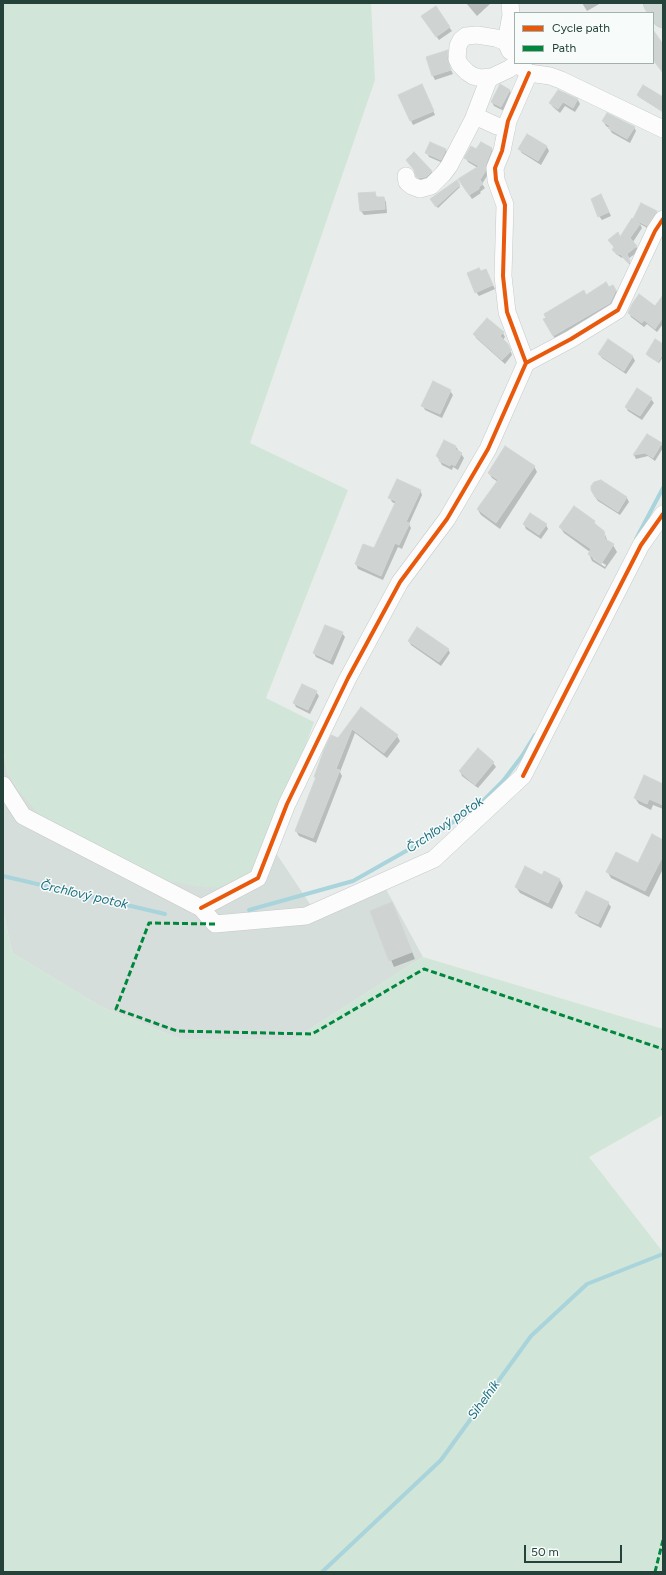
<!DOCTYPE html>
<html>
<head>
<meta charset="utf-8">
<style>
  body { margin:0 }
  #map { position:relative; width:666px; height:1575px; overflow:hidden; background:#e8edeb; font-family:Figtree,sans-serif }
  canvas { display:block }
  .frame { position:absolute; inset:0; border:4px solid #24423a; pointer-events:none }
  .legend { position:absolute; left:514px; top:12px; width:140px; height:52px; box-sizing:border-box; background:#f7fbf9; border:1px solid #a3b1ad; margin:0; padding:5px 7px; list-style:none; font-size:12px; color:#24423a }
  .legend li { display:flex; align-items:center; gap:8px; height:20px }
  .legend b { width:20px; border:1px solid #a3b1ad }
  .scale { position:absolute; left:524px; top:1545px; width:98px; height:18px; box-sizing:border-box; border:2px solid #24423a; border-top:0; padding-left:5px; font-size:12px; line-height:14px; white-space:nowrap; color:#24423a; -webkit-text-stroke:3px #f7fbf9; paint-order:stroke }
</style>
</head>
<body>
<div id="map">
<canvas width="666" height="1575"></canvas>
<div class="frame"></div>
<ul class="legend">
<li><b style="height:5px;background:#e8590c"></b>Cycle path</li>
<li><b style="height:5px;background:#00873e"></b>Path</li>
</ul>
<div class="scale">50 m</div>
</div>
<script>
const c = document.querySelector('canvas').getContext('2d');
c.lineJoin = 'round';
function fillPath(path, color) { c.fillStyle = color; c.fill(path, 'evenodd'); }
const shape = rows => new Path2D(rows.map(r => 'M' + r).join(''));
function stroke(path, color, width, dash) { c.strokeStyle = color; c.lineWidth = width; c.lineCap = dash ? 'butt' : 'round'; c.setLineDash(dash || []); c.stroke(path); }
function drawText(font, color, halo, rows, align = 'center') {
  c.font = font + ' Figtree,sans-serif'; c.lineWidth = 3; c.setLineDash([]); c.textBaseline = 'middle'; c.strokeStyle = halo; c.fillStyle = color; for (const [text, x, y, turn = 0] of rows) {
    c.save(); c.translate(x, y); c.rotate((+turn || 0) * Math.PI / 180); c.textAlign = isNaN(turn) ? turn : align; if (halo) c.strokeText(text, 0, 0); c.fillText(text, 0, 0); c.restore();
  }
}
fillPath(shape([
  [3,750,8,773,19,791,270,844,310,904,381,880,423,957,294,1039,180,1039,101,1007,12,953,4,915,3,914]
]), '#d6dedb');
fillPath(shape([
  [3,3,371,3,375,80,250,443,348,490,266,698,314,722,270,844,259,869,248,875,217,888,196,886,155,878,56,827,37,812,19,791,8,773,3,750],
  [3,914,4,915,12,953,101,1007,180,1039,294,1039,423,957,663,1029,663,1115,589,1157,663,1252,663,1572,3,1572]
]), '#d1e6d8');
fillPath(shape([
  [466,3,489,3,490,4,477,16],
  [582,3,601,3,587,11],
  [425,20,449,27,452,31,439,40],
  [447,53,449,57,450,68,453,74,435,80,433,76],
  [500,86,510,91,512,95,504,111,494,106,492,102],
  [424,90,435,115,413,125,399,96],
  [558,91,578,100,580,104,575,112,565,106,560,113,553,107,550,103],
  [638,95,663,98,663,112,639,97],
  [603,121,634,127,636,131,630,143,612,133,609,128,606,126],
  [528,135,547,147,549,151,541,165,522,153,519,149],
  [430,144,446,150,448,154,443,163,429,157,427,153],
  [492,149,494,153,488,169,487,176,482,184,485,188,480,192,481,193,472,199,462,184,478,168,468,162,466,158,477,150],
  [431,171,434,176,428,181,420,181,417,176],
  [456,182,460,187,438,208,432,201],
  [374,193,377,197,384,198,386,202,387,213,364,215,361,211],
  [601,195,611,216,602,220,599,216],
  [641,205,656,212,659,216,649,229,640,224,642,228,633,242,639,251,628,259,631,266,623,257,622,258,616,254,613,250,634,220],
  [481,272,488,274,495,289,479,296,476,292],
  [609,289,616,290,618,294,612,307,555,339,544,319,586,296],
  [663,307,663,324,657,332,647,324,644,327,631,317,629,312],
  [503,333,505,337,503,340,510,349,512,355,505,364,476,338,474,334],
  [608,341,633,357,635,361,626,374,602,358,599,354],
  [663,345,663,357,659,363,648,356,647,354],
  [450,391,453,395,442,418,425,410,423,406],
  [651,399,654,403,642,420,628,411,626,407],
  [647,435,661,444,663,448,655,461,648,456,636,459,634,455],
  [444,441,456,447,464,458,458,470,453,467,452,470,442,465,437,456],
  [534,466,537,472,500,529,481,515,478,510,498,482,492,478,489,473],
  [601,481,627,498,629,502,620,515,598,501,595,497],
  [420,490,422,495,409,524,411,528,402,549,398,547,383,580,358,569,356,564,364,545,375,550,396,504,392,502,390,498],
  [594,522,597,527,604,532,608,542,613,545,617,552,605,569,592,561,589,554,590,552,564,533,560,527],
  [593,557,606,565,605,567,593,559],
  [524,524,546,525,548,529,541,539,526,529],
  [326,626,342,633,345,637,333,665,316,657,314,653],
  [409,641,448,649,450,653,441,666,411,645],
  [316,692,319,696,310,714,296,707,294,703],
  [362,709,397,736,400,741,387,758,355,733,340,772,342,776,316,843,299,836,296,831,317,778,316,777],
  [493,763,496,767,478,788,462,776,460,771],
  [663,785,663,809,653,805,651,810,639,804,635,798],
  [663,841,663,869,649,897,611,878,607,871,639,864],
  [542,876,560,880,563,886,552,909,520,893,516,887],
  [608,903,611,907,601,928,579,917,576,913],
  [392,904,415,959,394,967,371,912]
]), '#0003');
stroke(shape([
  [636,539,663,488],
  [3,876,165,914],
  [249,910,353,881,429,838,481,803,503,781,522,756,535,735],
  [322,1572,441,1460,531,1336,587,1284,663,1254]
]), '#a9d4db', 4);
const building = shape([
  [436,6,450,27,436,37,421,16,436,6],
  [653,30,663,44,663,73,653,60,653,30],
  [448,50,447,59,451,70,432,76,426,57,448,50],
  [422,84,434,111,410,121,398,95,422,84],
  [500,84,510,90,501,107,491,102,500,84],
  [643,85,663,97,663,112,637,95,643,85],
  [558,90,578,99,573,108,563,102,558,109,549,103,558,90],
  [607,113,635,127,627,139,608,128,610,126,602,121,607,113],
  [527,134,547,146,538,161,518,149,527,134],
  [430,142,446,149,441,160,425,153,430,142],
  [481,142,492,148,486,164,485,172,480,180,483,184,479,187,479,189,469,195,458,179,479,166,464,158,471,146,476,149,481,142],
  [414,152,432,171,426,177,420,178,416,177,414,170,406,160,414,152],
  [457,180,460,185,436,207,430,199,457,180],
  [375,192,376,197,384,197,385,209,360,211,358,193,375,192],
  [601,194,609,212,598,217,591,199,601,194],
  [641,203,657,211,647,226,634,219,640,224,630,238,637,246,627,254,630,261,628,263,620,254,619,255,612,250,614,247,608,240,618,232,620,237,632,218,633,219,641,203],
  [479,268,481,271,486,269,493,285,475,293,467,273,479,268],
  [606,282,609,287,613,285,616,290,610,303,553,336,543,319,546,318,544,314,584,290,586,295,606,282],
  [639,294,655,306,663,295,663,317,655,329,644,320,642,323,628,313,632,304,639,294],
  [487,318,504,332,500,336,508,344,511,351,502,360,473,334,487,318],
  [608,339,633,356,624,371,598,354,608,339],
  [655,339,663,344,663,354,658,362,646,354,655,339],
  [433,381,451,390,440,414,421,406,433,381],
  [637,388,652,398,640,416,625,407,637,388],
  [647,434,662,443,653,458,645,453,633,455,647,434],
  [444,440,456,446,455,449,462,453,455,466,451,464,450,466,439,461,440,458,436,456,444,440],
  [505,446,535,466,496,523,477,509,498,480,488,473,505,446],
  [397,479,421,490,406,522,410,523,399,545,395,543,381,576,355,564,363,544,374,548,396,501,388,498,397,479],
  [601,480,627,497,618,512,595,497,591,490,591,486,594,482,601,480],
  [574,506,595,521,594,523,604,531,605,539,614,544,601,564,588,554,591,549,559,527,574,506],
  [530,513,547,524,539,535,523,524,530,513],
  [325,625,343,632,330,661,313,653,325,625],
  [417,627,449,649,439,662,408,641,417,627],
  [302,684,317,691,308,710,293,703,302,684],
  [361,707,398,735,384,753,352,729,336,769,340,770,313,838,295,831,316,777,314,777,324,750,331,735,338,738,361,707],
  [478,748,494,762,475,785,459,771,478,748],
  [644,775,663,784,663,805,649,799,647,804,634,798,644,775],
  [652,834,663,840,663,856,645,891,606,872,616,852,638,863,652,834],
  [525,866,542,875,544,871,560,879,548,903,515,887,525,866],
  [586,891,609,902,598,924,575,913,586,891],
  [392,902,412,952,389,961,370,911,392,902]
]);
fillPath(building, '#cfd4d2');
stroke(building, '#d1d6d4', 1);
const minor = shape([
  [506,42,496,38,477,35,466,36,461,40,458,46,457,59,460,65,467,72,473,76,481,78,492,77,509,69,516,64],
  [510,51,506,42,511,15,510,3],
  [516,63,529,73,550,76,561,80,663,129],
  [529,73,508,121,502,151,495,168,496,180,505,205,503,276,507,312,526,363,571,339,618,310,655,231,663,219],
  [475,116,497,126,507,128],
  [406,176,407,182,412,186,420,189,431,186,443,174,449,166,473,120,488,81,492,77],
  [3,785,23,816,201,908,215,924,306,916,434,859,523,776,641,545,663,514],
  [201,908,258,878,287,804,348,678,400,582,447,519,488,449,526,363]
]);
const major = shape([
  [654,3,663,17]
]);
stroke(minor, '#c5cac8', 18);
stroke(major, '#c3ccc9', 22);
stroke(minor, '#fcfcfc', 17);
stroke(major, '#cfd7d5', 21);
stroke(shape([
  [215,924,149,923,116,1009,177,1031,312,1034,424,969,663,1049],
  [655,1572,663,1540]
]), '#00873e', 3, [6, 3]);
stroke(shape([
  [529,73,508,121,502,151,495,168,496,180,505,205,503,276,507,312,526,363,571,339,618,310,655,231,663,219],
  [523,776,641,545,663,514],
  [201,908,258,878,287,804,348,678,400,582,447,519,488,449,526,363]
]), '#e8590c', 4);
drawText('italic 13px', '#1c6f80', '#f7fbf9', [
  ["Črchľový potok",445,825,-34],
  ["Črchľový potok",84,895,13],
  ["Siheľník",484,1400,-54]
]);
</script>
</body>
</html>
